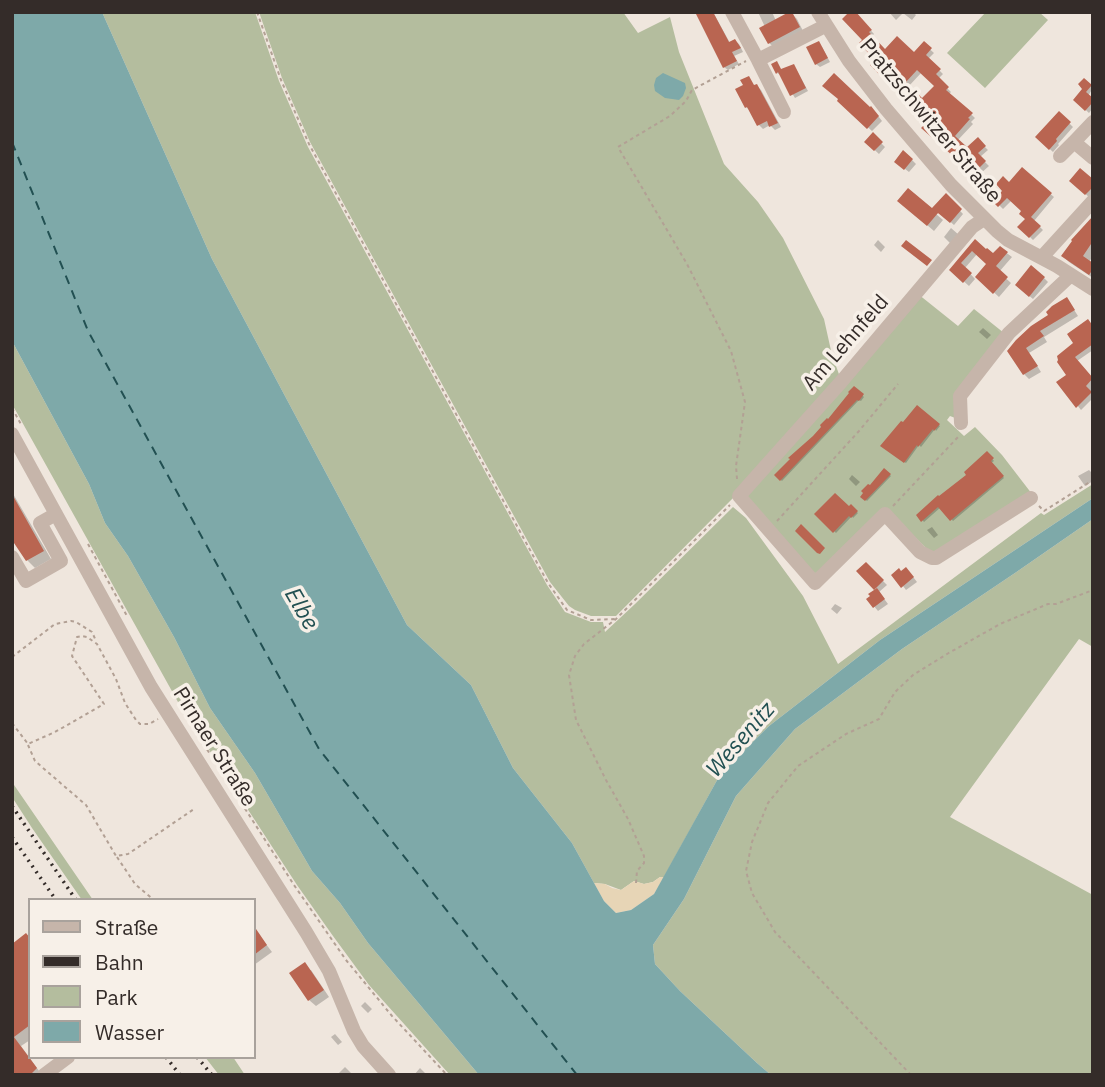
<!DOCTYPE html>
<html>
<head>
<meta charset="utf-8">
<style>
  body { margin:0 }
  #map { position:relative; width:1105px; height:1087px; overflow:hidden; background:#efe6dd; font-family:"IBM Plex Sans",sans-serif }
  canvas { display:block }
  .frame { position:absolute; inset:0; border:14px solid #342c29; pointer-events:none }
  .legend { position:absolute; left:28px; top:898px; width:228px; height:161px; box-sizing:border-box; background:#f7f0e8; border:2px solid #a9a29c; margin:0; padding:9px 12px; list-style:none; font-size:21px; color:#342c29 }
  .legend li { display:flex; align-items:center; gap:14px; height:35px }
  .legend b { width:35px; border:2px solid #a9a29c }
</style>
</head>
<body>
<div id="map">
<canvas width="1105" height="1087"></canvas>
<div class="frame"></div>
<ul class="legend">
<li><b style="height:9px;background:#c6b5aa"></b>Straße</li>
<li><b style="height:9px;background:#342c29"></b>Bahn</li>
<li><b style="height:19px;background:#b4bd9e"></b>Park</li>
<li><b style="height:19px;background:#7ea9a9"></b>Wasser</li>
</ul>
</div>
<script>
const c = document.querySelector('canvas').getContext('2d');
c.lineJoin = 'round';
function fillPath(path, color) { c.fillStyle = color; c.fill(path, 'evenodd'); }
const shape = rows => new Path2D(rows.map(r => 'M' + r).join(''));
function stroke(path, color, width, dash) { c.strokeStyle = color; c.lineWidth = width; c.lineCap = dash ? 'butt' : 'round'; c.setLineDash(dash || []); c.stroke(path); }
function drawText(font, color, halo, rows, align = 'center') {
  c.font = font + ' "IBM Plex Sans",sans-serif'; c.lineWidth = 7; c.setLineDash([]); c.textBaseline = 'middle'; c.strokeStyle = halo; c.fillStyle = color; for (const [text, x, y, turn = 0] of rows) {
    c.save(); c.translate(x, y); c.rotate((+turn || 0) * Math.PI / 180); c.textAlign = isNaN(turn) ? turn : align; if (halo) c.strokeText(text, 0, 0); c.fillText(text, 0, 0); c.restore();
  }
}
fillPath(shape([
  [102,12,255,12,279,81,308,147,547,585,565,612,591,622,603,622,605,632,635,604,733,507,746,518,803,596,838,664,1041,513,1044,515,1093,484,1093,498,880,640,769,726,721,773,664,877,660,877,653,882,644,884,634,881,621,890,605,884,594,883,572,843,513,768,471,685,407,625,212,259],
  [259,12,623,12,638,33,670,17,679,52,724,164,758,202,783,238,824,319,832,355,840,377,736,495,616,616,591,616,575,610,569,606,550,582,310,142,282,78],
  [986,12,1039,12,1048,20,985,88,947,53],
  [918,294,958,326,974,309,1004,333,978,365,958,419,950,416,947,420,964,436,975,427,1002,455,1032,494,932,554,886,509,824,571,811,574,745,494],
  [12,341,89,484,105,523,128,556,174,637,210,708,255,773,312,871,340,903,368,943,479,1075,450,1075,369,985,333,936,297,885,178,702,12,404],
  [1093,519,1093,647,1079,639,950,817,1093,895,1093,1075,771,1075,757,1063,680,991,655,964,653,945,684,899,736,796,795,729,902,649,1015,573],
  [12,782,93,900,82,900,32,828,12,797],
  [205,1057,233,1057,245,1075,219,1075]
]), '#b4bd9e');
fillPath(shape([
  [660,877,664,877,654,894,631,910,616,913,604,901,594,883,605,884,612,888,621,890,634,881,644,884,653,882]
]), '#e7d5b6');
fillPath(shape([
  [12,12,102,12,212,259,407,625,471,685,513,768,572,843,604,901,616,913,631,910,654,894,721,773,769,726,880,640,1093,498,1093,519,1015,573,902,649,795,729,736,796,684,899,653,945,655,964,680,991,757,1063,771,1075,479,1075,368,943,340,903,312,871,255,773,210,708,174,637,128,556,105,523,89,484,12,341],
  [663,73,685,83,686,88,683,96,679,100,665,98,655,91,654,85,656,78]
]), '#7ea9a9');
fillPath(shape([
  [701,12,713,12,730,43,735,41,739,44,743,52,734,56,739,64,728,70,724,67],
  [758,12,772,12,776,21,791,13,797,19,804,33,775,48,769,43,765,27],
  [854,12,874,34,871,37,885,52,914,55,924,44,934,53,928,59,943,74,938,79,951,92,949,94,975,118,971,122,973,124,957,141,967,150,978,140,988,150,980,157,989,166,980,174,961,155,958,158,924,128,929,122,877,60,864,40],
  [922,72,937,86,922,100,908,87],
  [889,12,913,12,916,15,912,20,903,13,896,20],
  [822,47,830,62,820,67,816,64],
  [777,63,782,71,796,69,808,91,795,98,781,75,777,73],
  [1084,80,1093,88,1088,96,1093,101,1093,108,1089,113,1075,100,1085,89],
  [757,86,761,90,781,127,775,130,770,125,763,129,759,125,751,111,746,107,737,90],
  [843,104,875,112,882,121,872,131],
  [1059,113,1073,127,1058,144,1059,145,1053,152,1037,137],
  [873,135,885,147,879,154,866,142],
  [912,160,916,164,909,172,900,165],
  [1022,170,1054,197,1034,221,1043,230,1033,240,1020,227,1027,219,1023,211,1012,200,1003,209,995,201],
  [1071,181,1093,182,1093,194,1090,198],
  [908,190,943,220,934,231,905,206],
  [946,196,963,214,954,225,935,208],
  [1093,218,1093,256,1089,262,1093,265,1093,278,1069,262,1063,256],
  [951,228,959,235,951,244,944,237],
  [878,240,885,247,881,252,874,245],
  [975,241,993,256,1000,248,1012,257,999,272,1011,283,999,297,977,277,989,264,977,254,965,268,975,279,969,286,951,270],
  [1044,278,1048,282,1033,299,1021,289],
  [1067,299,1078,316,1044,337,1047,342,1029,353,1041,372,1029,379,1024,374,1010,351],
  [1093,326,1093,350,1077,361,1090,378,1093,374,1093,398,1081,410,1059,382,1069,375,1059,362],
  [983,328,991,335,987,339,979,332],
  [854,388,864,397,861,401,859,400,782,481,776,475,828,421],
  [917,407,940,426,936,431,935,429,921,447,919,445,906,463,883,446,903,425],
  [987,453,994,461,991,463,1004,478,953,521,941,507,924,522,918,515,969,475],
  [884,470,891,476,867,501,863,497],
  [1089,470,1093,474,1093,481,1085,486,1078,476],
  [852,475,860,482,856,486,849,479],
  [12,492,51,559,35,568,27,560,12,534],
  [851,507,858,513,853,518,852,516,836,533,817,514,849,508],
  [932,527,938,535,934,538,927,530],
  [866,564,887,585,879,592,888,604,878,611,868,599,877,590,858,571],
  [910,573,917,582,906,590,903,586],
  [835,604,842,608,837,614,831,609],
  [256,931,272,952,254,965,254,933],
  [30,939,30,1040,21,1046,42,1075,12,1075,12,946],
  [311,970,329,997,316,1006,309,1000,291,973],
  [365,1002,372,1009,368,1013,361,1006],
  [335,1034,342,1042,338,1045,331,1037],
  [345,1067,353,1075,337,1075],
  [420,1068,427,1075,414,1075]
]), '#0003');
stroke(shape([
  [12,142,88,331,319,749,577,1075]
]), '#225052', 2, [9, 7]);
fillPath(shape([
  [695,12,713,12,729,42,735,39,741,48,732,52,737,61,723,68],
  [789,12,792,12,800,27,768,44,759,28],
  [849,12,856,12,872,30,869,32,885,49,897,36,914,52,924,41,932,48,926,55,941,69,936,74,949,87,946,90,973,113,968,118,970,119,955,136,967,147,978,137,986,146,978,153,986,161,975,172,957,153,953,156,921,128,926,123,870,65,875,60,859,43,862,40,842,19],
  [917,70,934,86,922,98,906,82],
  [819,41,828,58,815,65,806,47],
  [777,61,781,69,794,64,806,88,790,96,778,72,776,74,771,64],
  [834,73,870,107,871,106,879,116,867,129,837,101,838,99,822,86],
  [749,76,754,85,757,84,778,123,769,127,767,121,757,126,747,107,745,108,735,89,743,85,740,80],
  [1084,78,1092,85,1086,92,1093,98,1093,102,1085,111,1073,100,1082,89,1078,84],
  [1059,111,1071,122,1056,139,1057,141,1049,150,1035,137],
  [873,132,883,142,874,151,864,142],
  [903,150,913,159,904,170,894,162],
  [1022,167,1052,193,1031,217,1041,226,1029,238,1017,227,1025,219,1019,214,1021,211,1007,198,998,207,992,201,1002,191,996,184,1003,176,1009,182],
  [1080,168,1093,179,1093,187,1085,195,1069,181],
  [908,188,938,213,927,226,897,201],
  [946,193,962,209,950,223,932,208],
  [1093,216,1093,241,1083,256,1093,263,1093,269,1089,275,1061,256,1072,241,1071,240],
  [975,239,986,249,987,248,993,253,1000,246,1008,252,996,266,1008,277,993,294,975,277,986,264,972,251,961,263,972,273,963,283,949,270],
  [906,240,932,260,927,266,901,246],
  [1031,265,1045,277,1029,297,1015,285],
  [1067,297,1075,310,1040,331,1044,336,1026,348,1038,366,1023,375,1007,351,1016,340,1031,326,1048,315,1046,312,1052,306],
  [1088,319,1093,326,1093,344,1075,357,1093,378,1086,386,1092,392,1076,408,1056,382,1066,375,1057,362,1058,360,1057,356,1073,343,1067,334],
  [854,386,864,394,859,401,857,400,780,481,774,475,790,459,788,458,813,436,821,427,820,425,827,418,828,419,849,393,848,392],
  [917,405,940,424,934,431,933,429,918,447,917,445,904,463,880,446,901,421,903,422],
  [987,451,994,458,991,461,1004,476,950,521,938,507,921,522,916,515,938,495,939,496,966,475,964,472],
  [884,468,891,474,865,501,860,497,863,493,861,491,868,484,870,485],
  [835,493,849,506,851,504,858,511,851,518,849,516,833,533,814,514],
  [12,494,44,551,26,561,12,540],
  [801,524,825,548,820,554,817,553,795,531],
  [866,562,884,580,874,590,856,571],
  [906,567,914,577,901,588,891,575,899,568,901,571],
  [877,588,885,599,873,608,866,599,870,596,868,594],
  [254,926,267,945,254,955],
  [26,933,30,938,30,1025,14,1037,37,1068,30,1075,12,1075,12,944],
  [305,962,324,990,308,1001,289,973]
]), '#b96551');
stroke(shape([
  [257,12,281,80,309,144,548,583,567,610,591,620,615,619],
  [12,408,22,426],
  [737,479,736,466,745,402,731,351,687,264,618,147,670,116,686,101,692,90,746,61],
  [893,506,959,436],
  [1039,506,1044,511,1093,480],
  [777,521,859,431,898,384],
  [88,544,127,616],
  [12,657,55,624,71,621,76,622,92,632,96,641],
  [12,723,28,744,55,732,104,704,72,656,77,637,82,636,87,637,97,644,116,679,125,703,136,720,140,724,149,724,158,719],
  [192,726,294,885,346,960,392,1016,447,1075],
  [28,745,35,761,86,805,116,856,128,854,194,809],
  [117,857,135,884,154,900],
  [636,883,637,871,644,863,644,856,628,819,606,780,576,720,569,675,575,656,584,644,616,619,730,505],
  [911,1075,775,932,752,893,746,871,752,842,768,803,798,766,846,734,879,719,895,692,913,675,947,654,1000,624,1048,604,1056,604,1093,590]
]), '#b2a094', 2, [3.5, 3.5]);
stroke(shape([
  [732,12,758,60,825,26],
  [818,12,849,61,886,109,951,185,997,231,1008,240,1057,266,1093,289],
  [758,60,784,112],
  [1074,142,1093,122],
  [1060,156,1074,142,1093,158],
  [984,219,972,227,841,382,739,496,815,583,885,514,920,552,932,558,936,558,1031,498],
  [1042,257,1093,201],
  [961,423,960,396,1009,333,1071,275],
  [12,434,151,687,306,932,329,971,354,1031,363,1046,389,1075],
  [12,557,26,581,61,561,40,523,56,514],
  [44,1075,68,1057]
]), '#c6b5aa', 14);
stroke(shape([
  [12,806,76,900],
  [12,837,56,900],
  [166,1057,180,1075],
  [197,1057,212,1075]
]), '#342c29', 3.5, [2, 5]);
drawText('21px', '#342c29', '#f7f0e8', [
  ["Pratzschwitzer Straße",930,121,50],
  ["Am Lehnfeld",846,343,-49],
  ["Pirnaer Straße",214,747,58]
]);
drawText('italic 23px', '#225052', '#f7f0e8', [
  ["Elbe",301,609,60],
  ["Wesenitz",741,740,-49]
]);
</script>
</body>
</html>
